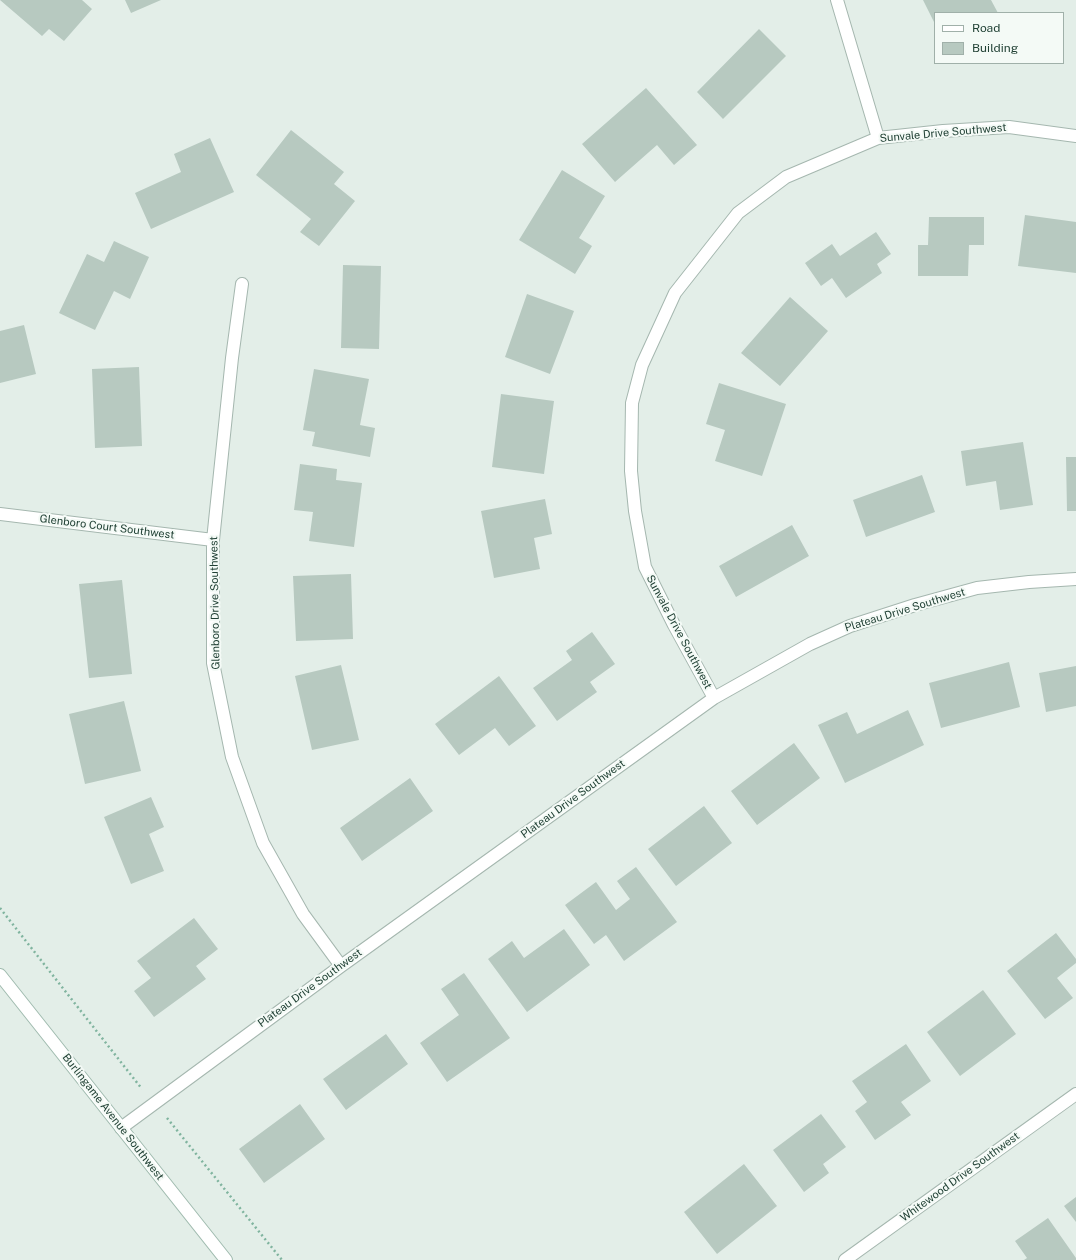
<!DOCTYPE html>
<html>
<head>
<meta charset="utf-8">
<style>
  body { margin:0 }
  #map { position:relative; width:1076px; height:1260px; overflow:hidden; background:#e3eee8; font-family:"Public Sans",sans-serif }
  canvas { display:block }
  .legend { position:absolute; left:934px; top:12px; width:130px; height:52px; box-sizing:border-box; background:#f4faf6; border:1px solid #a0b0a9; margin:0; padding:5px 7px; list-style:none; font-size:12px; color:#214135 }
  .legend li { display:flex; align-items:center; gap:8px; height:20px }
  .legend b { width:20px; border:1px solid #a0b0a9 }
</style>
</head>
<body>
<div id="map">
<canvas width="1076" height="1260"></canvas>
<ul class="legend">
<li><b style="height:5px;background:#fff"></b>Road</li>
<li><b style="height:11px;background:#b7c9c0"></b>Building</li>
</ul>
</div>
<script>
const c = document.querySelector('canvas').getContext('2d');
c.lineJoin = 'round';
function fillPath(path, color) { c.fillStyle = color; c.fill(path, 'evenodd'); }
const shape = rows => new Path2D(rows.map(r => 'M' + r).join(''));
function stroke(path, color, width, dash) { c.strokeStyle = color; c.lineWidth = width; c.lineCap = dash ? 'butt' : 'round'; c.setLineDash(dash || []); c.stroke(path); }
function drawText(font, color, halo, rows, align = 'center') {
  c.font = font + ' "Public Sans",sans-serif'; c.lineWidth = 4; c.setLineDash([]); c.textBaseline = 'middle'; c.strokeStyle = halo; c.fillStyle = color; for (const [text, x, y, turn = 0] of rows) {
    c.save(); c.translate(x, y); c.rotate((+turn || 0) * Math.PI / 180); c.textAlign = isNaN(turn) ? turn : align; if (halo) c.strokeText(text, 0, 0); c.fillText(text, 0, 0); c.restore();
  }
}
fillPath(shape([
  [0,0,82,0,92,9,64,41,49,29,42,36],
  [125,0,161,0,131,13],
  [923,0,991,0,998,13,935,13,935,24],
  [759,29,786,56,723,119,697,92],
  [646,88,697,145,674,165,657,145,615,182,582,144],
  [291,130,344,172,334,184,355,201,319,246,300,232,311,219,256,175],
  [210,138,234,192,151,229,135,193,181,172,174,154],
  [562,170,605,196,579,238,592,246,575,274,519,240],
  [1025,215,1076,222,1076,273,1018,266],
  [929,217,984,217,984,245,969,245,968,276,918,276,918,245,928,245],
  [876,232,891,254,877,264,882,273,846,298,832,278,821,286,805,263,832,244,840,256],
  [114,241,149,257,130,299,114,291,95,330,59,313,87,254,104,262],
  [343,265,381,266,379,349,341,348],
  [527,294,574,311,550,374,505,357],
  [790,297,828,331,780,386,741,353],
  [24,325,36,374,0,383,0,331],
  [139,367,142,446,95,448,92,369],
  [314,369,369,379,360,425,375,428,370,457,312,446,315,432,303,430],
  [719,383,786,404,762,476,715,461,725,430,706,424],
  [501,394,554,401,544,474,492,467],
  [1023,442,1033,505,1000,510,996,481,966,486,961,451],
  [1066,457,1076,457,1076,511,1067,511],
  [300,464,337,469,336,480,362,483,354,547,309,541,313,512,294,510],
  [922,475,935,512,866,537,853,500],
  [545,499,552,534,534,538,540,569,494,578,481,511],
  [792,525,809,556,736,597,719,566],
  [351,574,353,639,296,641,293,576],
  [122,580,132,674,89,678,79,584],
  [592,632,615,664,590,682,597,692,557,721,533,688,572,660,566,651],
  [1009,662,1020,707,941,728,929,683],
  [341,665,359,740,312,750,295,676],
  [1076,666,1076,706,1046,712,1039,673],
  [499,676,536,726,509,746,495,728,459,755,435,724],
  [124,701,141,771,85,784,69,714],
  [908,710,924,745,845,783,818,725,847,712,857,734],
  [794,743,820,778,757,825,731,791],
  [410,778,433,811,362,861,340,828],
  [151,797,164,827,149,834,164,871,131,884,104,817],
  [704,806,732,843,676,886,648,849],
  [636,867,677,922,624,961,606,935,594,944,565,905,596,882,616,910,630,899,617,881],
  [194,918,218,949,196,966,206,979,154,1017,134,991,151,978,137,961],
  [564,929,590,965,527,1012,488,959,512,941,524,958],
  [1056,933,1076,959,1076,963,1057,978,1073,998,1045,1019,1007,971],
  [464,973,510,1038,447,1082,420,1043,459,1015,441,989],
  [983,990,1016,1034,960,1076,927,1032],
  [386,1034,408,1064,346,1110,323,1079],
  [906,1044,931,1081,901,1102,911,1115,875,1140,855,1111,867,1102,852,1081],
  [300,1104,325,1139,264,1183,239,1149],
  [821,1114,846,1147,823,1164,829,1173,804,1192,773,1150],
  [744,1164,777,1206,717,1254,684,1212],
  [1076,1197,1076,1222,1064,1206],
  [1048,1218,1076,1258,1076,1260,1024,1260,1027,1258,1015,1241]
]), '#b7c9c0');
const street = shape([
  [837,0,878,138],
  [242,284,232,358,213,540,213,663,232,757,263,843,303,914,341,966],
  [0,514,213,540],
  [714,698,674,625,645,567,635,511,631,471,632,403,642,365,675,293,738,213,786,177,878,138,943,131,1009,127,1076,136],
  [121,1128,341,966,714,698,810,644,850,626,915,605,977,588,1029,582,1076,579],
  [845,1260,1076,1094]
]);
const secondary = shape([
  [0,975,226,1260]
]);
stroke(street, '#a5b7af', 14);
stroke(secondary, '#a0bbaf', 14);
stroke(shape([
  [0,908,142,1089],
  [167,1118,282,1260]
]), '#80b49f', 2.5, [2, 3]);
stroke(street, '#fff', 12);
stroke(secondary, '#fff', 12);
drawText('11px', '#214135', '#f4faf6', [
  ["Sunvale Drive Southwest",943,133,-5],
  ["Glenboro Court Southwest",107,527,7],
  ["Glenboro Drive Southwest",215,603,-91],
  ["Plateau Drive Southwest",905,610,-17],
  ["Sunvale Drive Southwest",679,632,62],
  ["Plateau Drive Southwest",573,799,-36],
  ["Plateau Drive Southwest",310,988,-36],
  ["Burlingame Avenue Southwest",113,1117,52],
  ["Whitewood Drive Southwest",960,1177,-36]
]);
</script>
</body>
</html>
